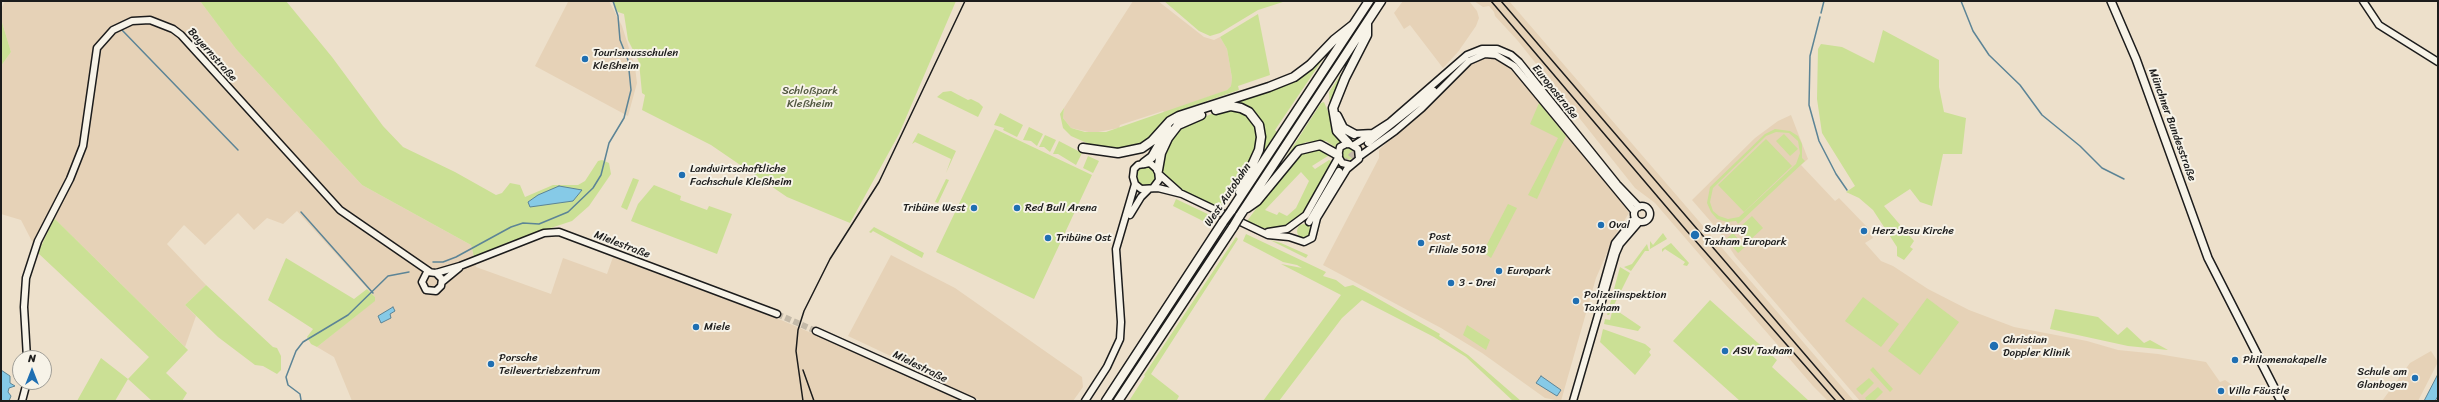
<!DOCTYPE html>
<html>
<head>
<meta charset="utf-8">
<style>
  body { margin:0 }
  #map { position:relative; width:2439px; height:402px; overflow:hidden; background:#ede0cb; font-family:Sriracha,sans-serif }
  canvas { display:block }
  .frame { position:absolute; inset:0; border:2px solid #1c1c1c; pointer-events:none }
  .north { position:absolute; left:12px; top:350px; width:40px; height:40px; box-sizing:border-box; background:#f7f3e8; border:1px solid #9f9d96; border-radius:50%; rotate:0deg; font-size:11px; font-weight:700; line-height:16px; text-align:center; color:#1c1c1c }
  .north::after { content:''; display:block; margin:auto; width:14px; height:18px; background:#1f6fb2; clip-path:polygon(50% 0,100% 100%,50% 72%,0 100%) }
</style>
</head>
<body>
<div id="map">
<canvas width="2439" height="402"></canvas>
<div class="frame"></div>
<div class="north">N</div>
</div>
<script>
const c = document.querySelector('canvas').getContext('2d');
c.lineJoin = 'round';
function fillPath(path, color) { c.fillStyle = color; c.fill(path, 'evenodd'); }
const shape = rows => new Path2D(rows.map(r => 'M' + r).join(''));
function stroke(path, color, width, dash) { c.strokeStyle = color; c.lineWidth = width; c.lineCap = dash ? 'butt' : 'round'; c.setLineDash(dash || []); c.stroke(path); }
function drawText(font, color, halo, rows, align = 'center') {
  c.font = font + ' Sriracha,sans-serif'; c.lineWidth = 4; c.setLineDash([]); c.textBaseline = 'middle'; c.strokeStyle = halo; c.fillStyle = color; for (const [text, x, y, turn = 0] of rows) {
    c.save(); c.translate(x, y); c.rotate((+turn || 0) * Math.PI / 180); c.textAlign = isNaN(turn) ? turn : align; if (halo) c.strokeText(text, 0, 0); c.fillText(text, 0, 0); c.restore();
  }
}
fillPath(shape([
  [5,1,200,1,236,49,362,185,471,245,476,267,551,294,563,258,607,274,613,257,774,317,970,401,352,401,334,357,317,347,374,301,375,297,297,211,283,224,267,218,254,230,238,213,205,245,184,225,167,244,206,285,185,305,196,316,185,347,54,218,38,253,21,220,1,214,1,66,11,52,1,19,1,9],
  [566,1,609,1,622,26,635,67,637,83,628,116,535,66,568,2],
  [1133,1,1158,1,1204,37,1214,40,1220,37,1227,49,1232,78,1231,86,1227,90,1165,113,1163,111,1120,125,1119,128,1093,133,1071,128,1063,118,1064,108],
  [1403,1,1469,1,1477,11,1479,18,1476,26,1458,52,1443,68,1410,25,1404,29,1394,13],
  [1474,1,1509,1,1854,401,1828,401,1813,386,1655,203,1635,188,1518,41,1495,16,1494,12,1489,6,1483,7],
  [1486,58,1496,59,1513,69,1563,132,1604,178,1629,213,1614,237,1596,278,1561,401,1545,398,1482,353,1441,328,1323,265,1379,158,1379,150,1471,63],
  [1791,115,1808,159,1801,165,1835,201,1839,198,1868,228,1873,238,1865,243,1881,261,1893,266,1928,289,1969,310,2014,327,2087,341,2118,350,2158,354,2206,362,2220,382,2225,380,2238,389,2242,401,1860,401,1735,256,1719,231,1692,200,1755,138,1778,121],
  [891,255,955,288,1082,377,1083,387,1073,401,982,401,919,375,895,358,848,336],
  [2431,351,2438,362,2418,401,2382,401,2410,363]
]), '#e6d2b7');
fillPath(shape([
  [200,1,286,1,332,57,383,126,403,147,455,172,496,195,502,193,510,183,520,185,525,197,553,185,578,185,585,181,598,161,602,160,609,163,611,174,589,206,572,221,511,241,474,257,471,245,362,185,236,49],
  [612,1,956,1,899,134,850,223,787,197,711,145,642,110,645,95,642,93,639,62,628,40,624,14,618,12],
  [1164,1,1286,1,1258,10,1220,33,1210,36,1199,31],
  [1258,14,1270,75,1238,86,1239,90,1184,109,1186,111,1150,141,1128,151,1096,147,1071,136,1063,128,1060,114,1064,108,1063,118,1071,128,1085,132,1106,132,1227,90,1231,86,1232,78,1227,49,1220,37],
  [1,19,11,52,1,66],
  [1883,30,1939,60,1939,87,1944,112,1966,118,1962,154,1943,154,1932,206,1920,202,1910,189,1884,206,1914,241,1910,247,1913,249,1904,260,1897,256,1897,247,1873,210,1859,198,1846,192,1855,186,1822,133,1817,99,1818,49,1821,44,1842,47,1874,63],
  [1327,53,1275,130,1277,132,1256,162,1260,123,1234,104,1296,80],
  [1343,71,1344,72,1330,109,1329,92],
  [951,91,968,100,971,99,979,103,983,107,978,117,937,97,943,92],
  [1324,102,1341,142,1335,147,1326,141,1306,142,1300,146,1276,173,1321,103],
  [1539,103,1566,136,1537,199,1528,195,1558,138,1530,124],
  [1231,109,1243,111,1255,124,1258,133,1257,146,1220,210,1187,194,1168,181,1160,165,1173,135,1181,126,1214,113],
  [1000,113,1023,125,1017,137,1003,130,1004,128,994,125],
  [1029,127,1043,134,1037,146,1031,141,1023,140],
  [995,129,1092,175,1034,299,936,252],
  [1775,129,1790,131,1798,136,1802,144,1802,158,1805,161,1738,224,1736,221,1727,222,1717,219,1711,212,1707,203,1710,187,1765,134],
  [1776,132,1789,133,1798,141,1800,153,1796,164,1739,217,1728,219,1719,216,1713,211,1710,202,1713,188,1766,136],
  [918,133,956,151,946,173,951,159,915,142,912,144],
  [1784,134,1798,149,1790,156,1776,141],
  [1045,135,1056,140,1050,152,1044,147,1039,147],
  [1766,139,1792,166,1744,212,1718,185],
  [1059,141,1082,153,1076,165,1058,154,1053,154],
  [1321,148,1331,154,1312,166,1315,169,1329,160,1333,162,1309,208,1300,217,1282,228,1260,228,1247,221,1287,167,1303,152],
  [1301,172,1309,181,1296,208,1287,216,1279,212,1277,215,1265,210],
  '1342 154a6 6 0 1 1 12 0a6 6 0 1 1-12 0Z',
  [1088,156,1099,161,1093,173,1083,168],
  '1136 177a10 10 0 1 1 20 0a10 10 0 1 1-20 0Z',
  [633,178,639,180,627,210,621,207],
  [946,179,949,180,938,203,935,202],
  [654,185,681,196,680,200,707,210,709,206,732,214,717,254,631,221,638,204],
  [1176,199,1216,218,1211,225,1173,206],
  [1508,204,1517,208,1491,258,1483,252],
  [1752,216,1763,228,1750,240,1739,228],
  [54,218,188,350,166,373,187,393,182,401,152,401,128,379,115,401,77,401,101,358,128,379,149,357,38,253],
  '1297 231a7 7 0 1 1 14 0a7 7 0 1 1-14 0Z',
  [874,227,924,253,922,258,873,231,871,233,869,232],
  [1663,233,1667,239,1650,249,1650,241,1653,245],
  [1733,233,1745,247,1738,253,1726,239],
  [1246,234,1326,272,1323,276,1336,280,1345,287,1353,285,1370,294,1440,334,1439,336,1468,355,1521,401,1513,401,1466,357,1434,337,1362,300,1342,318,1279,401,1263,401,1341,295,1281,264,1302,268,1297,265,1283,262,1243,241],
  [1236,237,1238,239,1151,374,1179,396,1177,400,1129,401,1145,376,1149,380,1144,375],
  [1270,240,1281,243,1308,255,1306,258],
  [1671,243,1689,263,1687,266,1683,265,1685,262,1665,249,1662,252,1662,249],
  [1647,244,1649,251,1645,251,1631,271,1624,267,1632,264],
  [286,258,354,299,367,289,375,297,375,301,317,347,311,344,307,337,313,329,268,300],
  [1620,267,1630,273,1609,315,1607,315],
  [206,285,273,347,277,348,281,356,281,370,277,374,263,366,255,365,218,337,185,305],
  [1863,297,1899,324,1881,347,1845,321],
  [1927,298,1959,322,1920,375,1888,351],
  [1710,300,1777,360,1772,367,1809,401,1740,401,1673,341],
  [1613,308,1641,327,1638,331,1604,324,1605,319,1610,320],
  [2055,309,2098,317,2118,335,2127,327,2144,343,2150,340,2168,350,2128,346,2050,329],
  [1467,325,1490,340,1486,350,1463,335],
  [1603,329,1645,344,1651,349,1649,352,1651,355,1635,375,1600,342],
  [1873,367,1893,389,1890,392,1870,370],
  [1869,378,1874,383,1862,395,1856,389],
  [1878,387,1883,392,1874,401,1867,401,1865,398]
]), '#cbe095');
const water = shape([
  [559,186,582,190,573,201,530,207,528,202,538,195,559,186],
  [393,307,395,311,390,314,391,318,381,323,378,316,393,307],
  [1,370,10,376,10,383,15,386,9,388,8,392,11,396,9,401,1,401,1,370],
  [2438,374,2438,396,2435,401,2424,401,2438,374],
  [1541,376,1561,390,1557,396,1536,383,1541,376]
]);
fillPath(water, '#86cae7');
stroke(water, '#5c8496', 1);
stroke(shape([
  [1961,1,1973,31,1989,55,2020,85,2042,115,2080,146,2102,168,2124,179],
  [1821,13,1824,1],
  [1820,17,1810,56,1809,105,1819,141,1836,174,1847,190],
  [121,29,238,150],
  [301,212,373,293],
  [433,262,443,262,456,257,511,227,523,223,539,224,568,212,593,188,601,175,609,143,624,118,631,90,628,60,620,40,618,16,613,1],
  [301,400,300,394,288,385,286,377,296,351,303,342,348,315,388,276,409,272]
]), '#5c8496', 1.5);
stroke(shape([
  [1339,171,1351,156,1368,143],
  [777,314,816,331]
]), '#c3b9a8', 6, [6, 3]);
const secondary = shape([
  [2363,1,2379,25,2438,62],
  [1354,134,1373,133],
  [1368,143,1434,91],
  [1354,145,1390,122,1467,55,1482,49,1497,49,1511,55,1519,62,1617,184,1639,207],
  [1360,156,1395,131,1422,108,1469,61,1485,54,1496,55,1514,66,1634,211],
  [1160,175,1179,192],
  [1153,188,1159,180,1158,170,1150,163,1138,165,1134,169,1133,177,1135,184,1141,189,1158,188,1182,194,1268,235,1289,237,1304,242,1312,238,1317,218,1347,169,1359,159,1358,149,1348,143,1340,147,1338,156,1342,163,1350,165],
  '1634 214a8 8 0 1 1 16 0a8 8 0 1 1-16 0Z',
  [1130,215,1141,197,1149,189],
  [1309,222,1339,171],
  [1268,232,1287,229,1306,215,1338,158],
  [436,273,442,279,441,286,436,291,426,290,422,282,427,272,436,273,460,266,544,233,559,232,777,314],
  [442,282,459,268],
  [1600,296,1615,243,1635,218],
  [816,331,972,401],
  [27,358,24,307,26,278,38,241,70,179,83,146,97,48,113,30,132,21,150,20,173,29,181,35,340,210,430,272],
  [22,401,27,382],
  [1085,401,1107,367,1120,339,1121,322,1116,249,1135,184],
  [1573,401,1616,253,1620,244,1639,222]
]);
const primary = shape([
  [2111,1,2136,59,2208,258,2281,401]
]);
const highway = shape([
  [1216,110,1231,106,1241,108,1249,112,1259,125,1261,137,1259,150,1240,192],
  [1337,116,1343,128,1354,134],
  [1348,143,1337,131,1333,108,1345,78,1367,35,1367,23],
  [1083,148,1118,153,1142,148,1152,141,1170,121,1179,116,1269,87,1294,77,1310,65,1334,40,1353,25],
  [1144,163,1152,157,1168,129],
  [1158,170,1161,153,1168,138,1178,125,1201,115],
  [1247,208,1257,201,1299,150,1320,145,1338,155],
  [1231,211,1369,1],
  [1239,217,1381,1],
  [1106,401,1223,222],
  [1118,401,1233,227]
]);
stroke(secondary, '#1c1c1c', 9);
stroke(primary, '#1c1c1c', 10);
stroke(highway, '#1c1c1c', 11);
stroke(secondary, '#f7f3e8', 6);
stroke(primary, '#f7f3e8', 7);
stroke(highway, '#f7f3e8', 8);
stroke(shape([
  [1491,1,1686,230,1836,401],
  [1501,1,1845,401],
  [803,370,814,401],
  [803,401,796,351,798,330,804,311,830,259,879,182,965,1]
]), '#1c1c1c', 1.5);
const highwayBridge = shape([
  [1223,222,1231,211],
  [1233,227,1239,217]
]);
stroke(highwayBridge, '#1c1c1c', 11, []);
stroke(highwayBridge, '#f7f3e8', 8);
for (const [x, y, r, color] of [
  [585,59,4,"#1f6fb2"],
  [682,175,4,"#1f6fb2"],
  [974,208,4,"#1f6fb2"],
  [1017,208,4,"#1f6fb2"],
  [1601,225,4,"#1f6fb2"],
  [1864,231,4,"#1f6fb2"],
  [1695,235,5,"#1f6fb2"],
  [1048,238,4,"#1f6fb2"],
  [1421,243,4,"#1f6fb2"],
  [1499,271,4,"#1f6fb2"],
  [1451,283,4,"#1f6fb2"],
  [1576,301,4,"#1f6fb2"],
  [696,327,4,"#1f6fb2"],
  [1994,346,5,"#1f6fb2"],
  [1725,351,4,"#1f6fb2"],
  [2235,360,4,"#1f6fb2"],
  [491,364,4,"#1f6fb2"],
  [2415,378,4,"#1f6fb2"],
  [2221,391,4,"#1f6fb2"]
]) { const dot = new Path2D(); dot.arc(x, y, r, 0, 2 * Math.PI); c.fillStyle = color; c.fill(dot); stroke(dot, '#f7f3e8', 1.5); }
drawText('11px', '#1c1c1c', '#f7f3e8', [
  ["Tourismusschulen",593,53],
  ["Kleßheim",593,66],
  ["Landwirtschaftliche",690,169],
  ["Fachschule Kleßheim",690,182],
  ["Tribüne West",966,208,"right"],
  ["Red Bull Arena",1025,208],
  ["Oval",1609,225],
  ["Salzburg",1704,229],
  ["Taxham Europark",1704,242],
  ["Herz Jesu Kirche",1872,231],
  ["Post",1429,237],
  ["Filiale 5018",1429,250],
  ["Tribüne Ost",1056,238],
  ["Europark",1507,271],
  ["3 - Drei",1459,283],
  ["Polizeiinspektion",1584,295],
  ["Taxham",1584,308],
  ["Miele",704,327],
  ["Christian",2003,340],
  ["Doppler Klinik",2003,353],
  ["ASV Taxham",1733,351],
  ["Porsche",499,358],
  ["Teilevertriebzentrum",499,371],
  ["Philomenakapelle",2243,360],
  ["Schule am",2407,372,"right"],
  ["Glanbogen",2407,385,"right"],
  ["Villa Fäustle",2229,391]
], 'left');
drawText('11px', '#1c1c1c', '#f7f3e8', [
  ["Bayernstraße",212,55,48],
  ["Europastraße",1555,92,51],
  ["Münchner Bundesstraße",2172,125,70],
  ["West Autobahn",1228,195,-56],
  ["Mielestraße",622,245,21],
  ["Mielestraße",920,367,26]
]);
drawText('11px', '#515740', '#f7f3e8', [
  ["Schloßpark",810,91],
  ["Kleßheim",810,104]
]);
</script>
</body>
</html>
